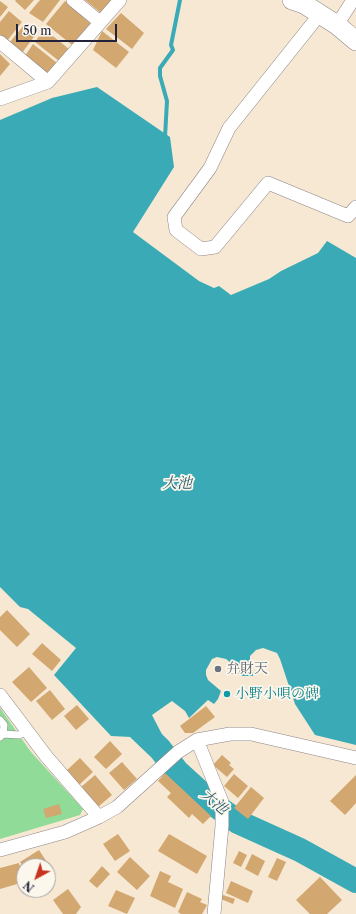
<!DOCTYPE html>
<html>
<head>
<meta charset="utf-8">
<style>
  body { margin:0 }
  #map { position:relative; width:356px; height:914px; overflow:hidden; background:#f7e8d3; font-family:"Libre Caslon Text",serif }
  canvas { display:block }
  .north { position:absolute; left:16px; top:858px; width:40px; height:40px; box-sizing:border-box; background:#fbf7ec; border:1px solid #a4a2a5; border-radius:50%; rotate:220deg; font-size:11px; font-weight:700; line-height:16px; text-align:center; color:#22223b }
  .north::after { content:''; display:block; margin:auto; width:14px; height:18px; background:#c8321e; clip-path:polygon(50% 0,100% 100%,50% 72%,0 100%) }
  .scale { position:absolute; left:16px; top:24px; width:101px; height:18px; box-sizing:border-box; border:2px solid #22223b; border-top:0; padding-left:5px; font-size:12px; line-height:14px; white-space:nowrap; color:#22223b; -webkit-text-stroke:3px #fbf7ec; paint-order:stroke }
</style>
</head>
<body>
<div id="map">
<canvas width="356" height="914"></canvas>
<div class="north">N</div>
<div class="scale">50 m</div>
</div>
<script>
const c = document.querySelector('canvas').getContext('2d');
c.lineJoin = 'round';
function fillPath(path, color) { c.fillStyle = color; c.fill(path, 'evenodd'); }
const shape = rows => new Path2D(rows.map(r => 'M' + r).join(''));
function stroke(path, color, width, dash) { c.strokeStyle = color; c.lineWidth = width; c.lineCap = dash ? 'butt' : 'round'; c.setLineDash(dash || []); c.stroke(path); }
function drawText(font, color, halo, rows, align = 'center') {
  c.font = font + ' "Libre Caslon Text","Noto Serif JP",serif'; c.lineWidth = 3.5; c.setLineDash([]); c.textBaseline = 'middle'; c.strokeStyle = halo; c.fillStyle = color; for (const [text, x, y, turn = 0] of rows) {
    c.save(); c.translate(x, y); c.rotate((+turn || 0) * Math.PI / 180); c.textAlign = isNaN(turn) ? turn : align; if (halo) c.strokeText(text, 0, 0); c.fillText(text, 0, 0); c.restore();
  }
}
fillPath(shape([
  [0,708,31,752,83,809,80,815,0,839]
]), '#90db98');
fillPath(shape([
  [97,87,170,137,174,167,133,232,199,281,214,288,219,286,231,295,269,279,281,271,318,253,327,241,356,258,356,745,315,735,295,704,280,659,277,653,263,648,256,650,250,656,250,668,254,673,253,676,242,676,237,668,226,659,217,657,212,659,206,670,206,675,208,680,221,691,218,699,214,704,208,700,189,718,185,711,172,701,152,715,167,744,155,757,141,747,131,737,111,736,54,675,76,648,28,609,20,607,0,587,0,120,52,98]
]), '#3aabb6');
stroke(shape([
  [165,137,167,101,160,76,160,68,173,50,171,45,180,0]
]), '#3aabb6', 4);
stroke(shape([
  [138,728,160,749,177,771,211,802,238,822,300,850,356,881]
]), '#3aabb6', 24);
fillPath(shape([
  [16,0,34,0,25,10,15,1],
  [40,0,60,0,43,22,29,13],
  [85,0,112,0,101,13],
  [0,1,8,7,0,17],
  [65,1,91,24,72,45,46,24],
  [9,11,22,22,7,41,0,35,0,22],
  [121,13,144,33,132,49,106,29],
  [24,25,36,34,22,53,9,43],
  [44,29,69,49,59,61,35,42],
  [102,31,129,52,116,68,93,50],
  [33,44,57,63,47,75,25,56],
  [0,54,10,64,0,76],
  [7,610,30,634,17,647,0,630,0,617],
  [42,643,61,660,52,671,32,654],
  [29,667,47,688,31,702,12,682],
  [50,690,65,709,52,720,36,701],
  [77,705,89,719,76,730,64,716],
  [206,706,215,717,193,733,185,733,180,726],
  [110,741,122,754,106,769,94,757],
  [222,755,231,763,229,765,234,769,227,777,213,765],
  [80,758,93,772,79,785,66,771],
  [122,762,137,779,124,790,109,773],
  [165,773,211,816,203,824,192,814,189,818,167,797,171,793,158,781],
  [234,774,248,786,238,798,224,786],
  [95,775,112,795,98,807,81,787],
  [356,775,356,803,345,815,330,801],
  [251,787,264,798,248,819,234,808],
  [59,804,62,814,46,818,43,809],
  [118,834,130,851,115,861,103,844],
  [169,834,207,856,197,874,158,851],
  [39,850,54,873,48,877,48,866,23,866,20,862],
  [239,851,247,855,241,867,233,863],
  [252,854,265,861,258,876,245,869],
  [130,857,150,876,137,890,117,872],
  [277,858,286,862,277,881,268,877],
  [19,863,24,882,0,889,0,868],
  [102,866,110,874,97,888,89,881],
  [160,871,171,876,168,882,183,889,175,908,150,896],
  [320,877,342,900,327,914,310,914,296,900],
  [231,881,253,891,248,903,226,893],
  [68,889,81,907,76,914,63,914,53,900],
  [116,890,135,898,127,914,108,906],
  [187,892,202,899,200,902,207,905,202,914,181,914,178,912],
  [223,895,235,899,233,904,221,899]
]), '#d2a770');
const lane = shape([
  [233,670,236,670],
  [0,720,4,725,3,734,0,737],
  [3,734,19,735,27,731]
]);
const street = shape([
  [73,0,100,22],
  [320,14,229,128,210,168,174,217,176,230,201,249,215,247,268,183,348,216,356,207],
  [337,25,353,0],
  [0,42,48,82],
  [0,99,48,82,120,0],
  [0,695,46,756,99,817],
  [197,740,222,802,222,826,214,914],
  [0,850,65,832,99,817,117,807,178,752,197,740,230,734,251,734,356,758]
]);
const secondary = shape([
  [292,0,304,4,337,25,356,41]
]);
stroke(lane, '#8c8587', 8);
stroke(street, '#8c8587', 14);
stroke(secondary, '#8c8587', 20);
stroke(lane, '#fff', 7);
stroke(street, '#fff', 13);
stroke(secondary, '#fff', 19);
for (const [x, y, r, color] of [
  [218,669,4,"#6b7280"],
  [227,694,4,"#0f9aa8"]
]) { const dot = new Path2D(); dot.arc(x, y, r, 0, 2 * Math.PI); c.fillStyle = color; c.fill(dot); stroke(dot, '#fbf7ec', 1.5); }
drawText('14px', '#5b616d', '#fbf7ec', [
  ["弁財天",226,669]
], 'left');
drawText('14px', '#0d838f', '#fbf7ec', [
  ["小野小唄の碑",235,694]
], 'left');
drawText('italic 15px', '#2c596c', '#fbf7ec', [
  ["大池",177,484],
  ["大池",214,802,40]
]);
</script>
</body>
</html>
